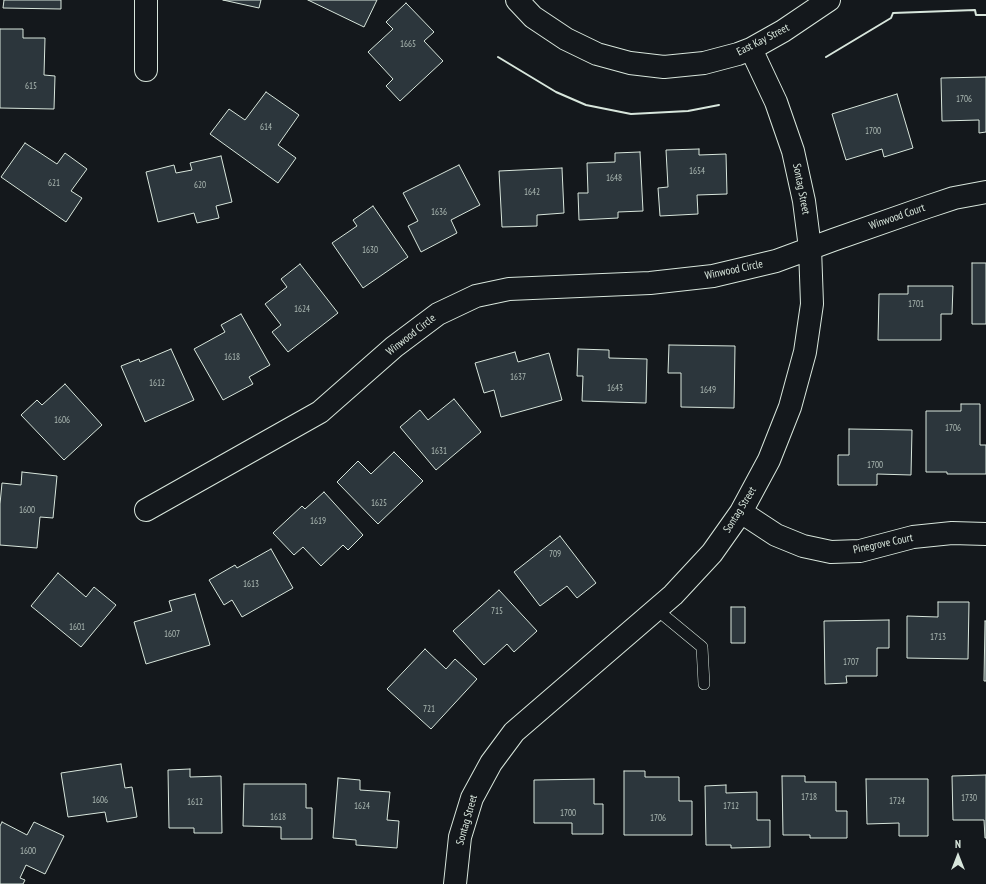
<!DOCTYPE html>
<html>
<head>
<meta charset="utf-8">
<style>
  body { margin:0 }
  #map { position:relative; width:986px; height:884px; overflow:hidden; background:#14181c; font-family:"PT Sans Narrow",sans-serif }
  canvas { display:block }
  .north { position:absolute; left:938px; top:836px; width:40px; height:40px; -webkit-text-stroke:3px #14181c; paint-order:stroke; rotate:0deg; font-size:11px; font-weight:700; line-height:16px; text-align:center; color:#d8e6dc }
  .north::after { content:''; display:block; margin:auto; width:14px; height:18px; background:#d8e6dc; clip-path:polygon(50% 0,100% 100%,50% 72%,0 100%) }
</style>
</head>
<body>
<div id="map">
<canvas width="986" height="884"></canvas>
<div class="north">N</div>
</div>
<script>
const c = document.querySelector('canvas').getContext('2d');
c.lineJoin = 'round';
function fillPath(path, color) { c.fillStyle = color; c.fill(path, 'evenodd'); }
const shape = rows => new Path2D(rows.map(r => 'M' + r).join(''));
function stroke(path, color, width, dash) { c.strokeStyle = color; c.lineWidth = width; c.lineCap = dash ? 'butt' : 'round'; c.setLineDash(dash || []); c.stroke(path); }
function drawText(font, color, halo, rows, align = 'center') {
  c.font = font + ' "PT Sans Narrow",sans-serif'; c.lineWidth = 3; c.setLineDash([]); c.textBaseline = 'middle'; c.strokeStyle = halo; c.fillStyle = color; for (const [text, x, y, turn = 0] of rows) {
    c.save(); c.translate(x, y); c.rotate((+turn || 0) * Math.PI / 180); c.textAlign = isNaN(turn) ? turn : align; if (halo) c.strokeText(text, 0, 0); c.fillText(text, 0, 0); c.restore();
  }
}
const building = shape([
  [4,0,61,0,61,9,3,8,4,0],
  [223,0,261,0,259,8,223,0],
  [308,0,377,0,364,27,308,0],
  [406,3,434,32,424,41,443,61,400,101,386,86,393,79,368,52,393,29,386,22,406,3],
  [0,29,23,29,23,38,45,38,44,75,55,76,54,109,0,108,0,29],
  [986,77,986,132,979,133,979,120,942,121,941,78,986,77],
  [266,92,299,115,278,145,296,158,278,183,210,134,229,109,245,120,266,92],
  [897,94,913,148,884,157,882,149,846,160,832,114,897,94],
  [25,143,57,164,65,153,87,169,71,191,82,198,66,222,1,177,25,143],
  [699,149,699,155,726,154,727,194,697,195,698,214,660,216,658,188,668,187,666,150,699,149],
  [640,152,643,211,618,212,618,218,579,220,578,193,588,193,587,163,615,162,615,153,640,152],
  [221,156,232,202,216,206,219,218,197,223,194,213,158,222,146,172,174,165,176,173,192,170,190,163,221,156],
  [459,165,480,205,451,220,457,233,421,252,408,226,418,221,403,193,459,165],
  [562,168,564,213,537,215,537,226,502,227,499,171,562,168],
  [373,206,408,257,363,288,332,243,357,226,353,220,373,206],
  [972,263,986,263,986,324,972,324,972,263],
  [300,264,338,313,288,352,272,332,281,325,265,304,287,287,281,279,300,264],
  [908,286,953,286,952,314,941,314,941,340,878,340,879,294,908,294,908,286],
  [241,314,270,365,249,377,253,384,223,400,194,349,225,332,221,325,241,314],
  [669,345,735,346,734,408,681,407,681,373,668,373,669,345],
  [171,349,194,400,145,422,121,366,139,359,140,362,171,349],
  [578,349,609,350,609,358,647,359,646,403,582,401,583,376,577,376,578,349],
  [515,352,518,362,549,353,562,400,501,417,494,390,484,393,475,363,515,352],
  [65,384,102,425,64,460,21,415,37,400,42,405,65,384],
  [454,399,481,432,436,470,400,427,420,410,428,420,454,399],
  [961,404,980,404,980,445,986,445,986,474,947,474,947,472,926,472,926,411,961,411,961,404],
  [849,429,912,430,911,475,877,474,877,485,838,485,838,455,849,455,849,429],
  [394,452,423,481,378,524,337,482,358,461,371,474,394,452],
  [22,472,57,476,53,518,40,517,37,548,0,545,0,504,2,483,21,485,22,472],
  [324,492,363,535,348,550,343,545,321,566,303,547,294,555,273,533,302,506,305,509,324,492],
  [560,536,596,583,577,598,567,586,540,606,514,572,560,536],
  [271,549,293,588,242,617,232,600,224,605,209,580,235,565,237,568,271,549],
  [58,573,86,597,94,587,116,605,81,647,31,606,58,573],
  [499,590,537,631,514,652,507,644,484,665,453,631,499,590],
  [195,594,210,645,146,664,134,622,172,611,169,601,195,594],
  [938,602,969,602,968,659,907,658,907,616,938,617,938,602],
  [731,607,745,607,745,643,731,643,731,607],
  [889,620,889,648,877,648,877,676,846,676,847,683,825,684,824,621,889,620],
  [985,621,986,621,986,681,984,681,985,621],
  [425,649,446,669,455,659,477,679,431,729,387,689,425,649],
  [121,764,125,788,132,787,137,817,107,822,105,812,68,817,61,773,121,764],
  [190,769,190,777,221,776,222,833,194,833,194,828,169,828,168,770,190,769],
  [624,771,645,771,645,777,679,777,679,801,692,801,692,835,624,835,624,771],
  [986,775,986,838,985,838,984,820,953,820,952,776,986,775],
  [782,776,805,776,805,782,836,782,836,811,847,811,847,838,810,838,810,835,783,835,782,776],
  [338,778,360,780,360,790,390,792,387,820,399,821,397,848,356,845,356,840,333,838,338,778],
  [594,779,594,804,603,804,603,834,572,834,572,823,534,823,534,780,594,779],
  [866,779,928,779,928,836,899,836,899,823,867,824,866,779],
  [244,784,306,784,306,808,312,808,312,839,281,839,281,827,243,826,244,784],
  [726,785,726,793,757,792,757,820,770,820,770,847,731,848,731,845,706,845,705,786,726,785],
  [2,822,27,835,34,822,64,836,45,874,26,865,20,878,25,880,23,884,0,884,0,826,2,822]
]);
fillPath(building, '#2c363c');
stroke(building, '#d8e6dc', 1);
const lane = shape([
  [656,609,702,647,704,684]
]);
const street = shape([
  [517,0,533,17,566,39,597,54,630,63,664,67,704,63,738,54,751,49,783,31,829,0],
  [146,70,146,0],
  [146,510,320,412,394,347,438,314,476,296,509,289,650,283,713,276,776,261,833,240,927,207,954,198,986,192],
  [741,512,776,535,803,546,831,552,860,551,913,537,952,533,986,534],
  [455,884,460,837,472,798,491,763,514,732,673,595,712,553,741,512,769,460,790,407,805,352,812,304,810,248,804,201,793,151,776,102,751,49]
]);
stroke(lane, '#d8e6dc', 12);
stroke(street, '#d8e6dc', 24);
stroke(lane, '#14181c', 11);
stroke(street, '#14181c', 22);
stroke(shape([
  [498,57,556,92,586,105,631,114,688,111,719,105],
  [826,57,891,18,893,13,975,10,976,15,986,15]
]), '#d8e6dc', 2);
drawText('9px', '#adbab4', null, [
  ["1665",408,44],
  ["615",31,86],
  ["1706",964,99],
  ["614",266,127],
  ["1700",873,131],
  ["1654",697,171],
  ["1648",614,178],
  ["621",54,183],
  ["620",200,185],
  ["1642",532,192],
  ["1636",439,212],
  ["1630",370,250],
  ["1701",916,304],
  ["1624",302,309],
  ["1618",232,357],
  ["1637",518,377],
  ["1612",157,383],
  ["1643",615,388],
  ["1649",708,390],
  ["1606",62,420],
  ["1706",953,428],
  ["1631",439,451],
  ["1700",875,465],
  ["1625",379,503],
  ["1600",27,510],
  ["1619",318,521],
  ["709",555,554],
  ["1613",251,584],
  ["715",497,611],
  ["1601",77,627],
  ["1607",172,634],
  ["1713",938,637],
  ["1707",851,662],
  ["721",429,709],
  ["1718",809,797],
  ["1730",969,798],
  ["1606",100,800],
  ["1724",897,801],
  ["1612",195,802],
  ["1624",362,806],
  ["1712",731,806],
  ["1700",568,813],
  ["1618",278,817],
  ["1706",658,818],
  ["1600",28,851]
]);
drawText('11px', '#d8e6dc', '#14181c', [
  ["East Kay Street",763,40,-27],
  ["Sontag Street",801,189,79],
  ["Winwood Court",897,217,-19],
  ["Winwood Circle",734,270,-12],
  ["Winwood Circle",411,335,-38],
  ["Sontag Street",740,510,-58],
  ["Pinegrove Court",883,544,-12],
  ["Sontag Street",467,820,-74]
]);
</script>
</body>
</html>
